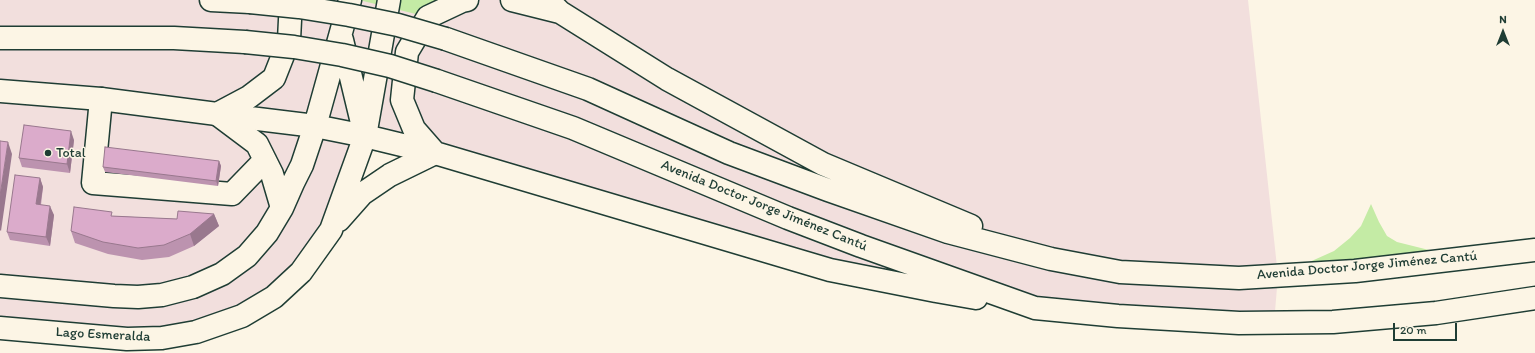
<!DOCTYPE html>
<html>
<head>
<meta charset="utf-8">
<style>
  body { margin:0 }
  #map { position:relative; width:1535px; height:353px; overflow:hidden; background:#fcf5e5; font-family:Itim,sans-serif }
  canvas { display:block }
  .north { position:absolute; left:1483px; top:12px; width:40px; height:40px; -webkit-text-stroke:3px #fcf5e5; paint-order:stroke; rotate:0deg; font-size:11px; font-weight:700; line-height:16px; text-align:center; color:#1f3d34 }
  .north::after { content:''; display:block; margin:auto; width:14px; height:18px; background:#1f3d34; clip-path:polygon(50% 0,100% 100%,50% 72%,0 100%) }
  .scale { position:absolute; left:1393px; top:323px; width:64px; height:18px; box-sizing:border-box; border:2px solid #1f3d34; border-top:0; padding-left:5px; font-size:12px; line-height:14px; white-space:nowrap; color:#1f3d34; -webkit-text-stroke:3px #fcf5e5; paint-order:stroke }
</style>
</head>
<body>
<div id="map">
<canvas width="1535" height="353"></canvas>
<div class="north">N</div>
<div class="scale">20 m</div>
</div>
<script>
const c = document.querySelector('canvas').getContext('2d');
c.lineJoin = 'round';
function fillPath(path, color) { c.fillStyle = color; c.fill(path, 'evenodd'); }
const shape = rows => new Path2D(rows.map(r => 'M' + r).join(''));
function stroke(path, color, width, dash) { c.strokeStyle = color; c.lineWidth = width; c.lineCap = dash ? 'butt' : 'round'; c.setLineDash(dash || []); c.stroke(path); }
function drawText(font, color, halo, rows, align = 'center') {
  c.font = font + ' Itim,sans-serif'; c.lineWidth = 3; c.setLineDash([]); c.textBaseline = 'middle'; c.strokeStyle = halo; c.fillStyle = color; for (const [text, x, y, turn = 0] of rows) {
    c.save(); c.translate(x, y); c.rotate((+turn || 0) * Math.PI / 180); c.textAlign = isNaN(turn) ? turn : align; if (halo) c.strokeText(text, 0, 0); c.fillText(text, 0, 0); c.restore();
  }
}
fillPath(shape([
  [0,0,1248,0,1278,276,1274,323,936,291,365,136,301,272,196,332,0,328]
]), '#f2dfdd');
fillPath(shape([
  [359,0,467,0,428,17],
  [1371,204,1379,222,1387,236,1397,242,1461,258,1278,276,1334,251,1350,238,1361,226]
]), '#c4eba5');
const minor = shape([
  [101,99,93,183,232,194,265,160],
  [217,114,257,144,272,174,282,208],
  [339,220,362,194,390,175,435,153],
  [0,286,114,296,138,297,162,295,193,287,222,274,247,256,267,233,282,208,293,183,302,165,315,126],
  [0,328,127,339,162,338,196,332,242,316,274,297,301,272,331,230,365,136]
]);
const major = shape([
  [211,0,250,2],
  [512,0,560,12],
  [548,0,560,12,667,79,823,164,971,226],
  [0,38,174,38,245,42],
  [446,39,588,89,729,153,828,190,948,232,1051,259,1120,272,1239,278,1355,271,1535,250],
  [342,40,363,127],
  [437,81,573,128,788,218,861,246,1035,308,1118,316,1239,323,1333,322,1436,313,1535,298],
  [0,91,101,99,217,114,315,126,365,136,435,153,830,270,936,291,976,298],
  [217,114,249,97,274,78,289,40,291,0],
  [315,126,350,0],
  [365,136,389,0],
  [435,153,414,129,402,100,407,52,428,17,462,1,467,0]
]);
stroke(minor, '#1f3d34', 25);
stroke(major, '#1f3d34', 25);
stroke(minor, '#fcf5e5', 22);
stroke(major, '#fcf5e5', 22);
const majorBridge = shape([
  [250,2,299,7,349,15,398,25,446,39],
  [245,42,294,47,342,55,390,66,437,81]
]);
stroke(majorBridge, '#1f3d34', 25, []);
stroke(majorBridge, '#fcf5e5', 22);
fillPath(shape([
  [74,140,70,173,22,167,19,158],
  [219,161,221,166,218,186,105,172,103,167],
  [40,178,43,187,41,205,54,215,50,246,10,240,7,232],
  [214,214,219,226,194,246,169,257,142,260,108,254,75,243,71,231,114,216,177,219]
]), '#bc93af');
fillPath(shape([
  [71,131,74,140,70,173,67,164],
  [8,142,12,154,1,231,0,230,0,196],
  [219,161,221,166,218,186,216,181],
  [40,178,43,187,39,213,36,204],
  [50,206,54,215,50,246,46,237],
  [214,214,219,226,194,246,190,234]
]), '#99788e');
const building = shape([
  [24,125,71,131,67,164,19,158,24,125],
  [0,141,8,142,0,196,0,141],
  [105,147,219,161,216,181,103,167,105,147],
  [15,175,40,178,36,204,50,206,46,237,7,232,15,175],
  [74,207,112,212,111,216,177,219,178,211,214,214,190,234,164,245,138,248,103,242,71,231,74,207]
]);
fillPath(building, '#dbabcb');
stroke(building, '#99788e', 1);
for (const [x, y, r, color] of [
  [48,153,4,"#1f3d34"]
]) { const dot = new Path2D(); dot.arc(x, y, r, 0, 2 * Math.PI); c.fillStyle = color; c.fill(dot); stroke(dot, '#fcf5e5', 1.5); }
drawText('14px', '#1f3d34', '#fcf5e5', [
  ["Total",56,153]
], 'left');
drawText('14px', '#1f3d34', '#fcf5e5', [
  ["Avenida Doctor Jorge Jiménez Cantú",764,206,22],
  ["Avenida Doctor Jorge Jiménez Cantú",1367,266,-5],
  ["Lago Esmeralda",103,335,3]
]);
</script>
</body>
</html>
